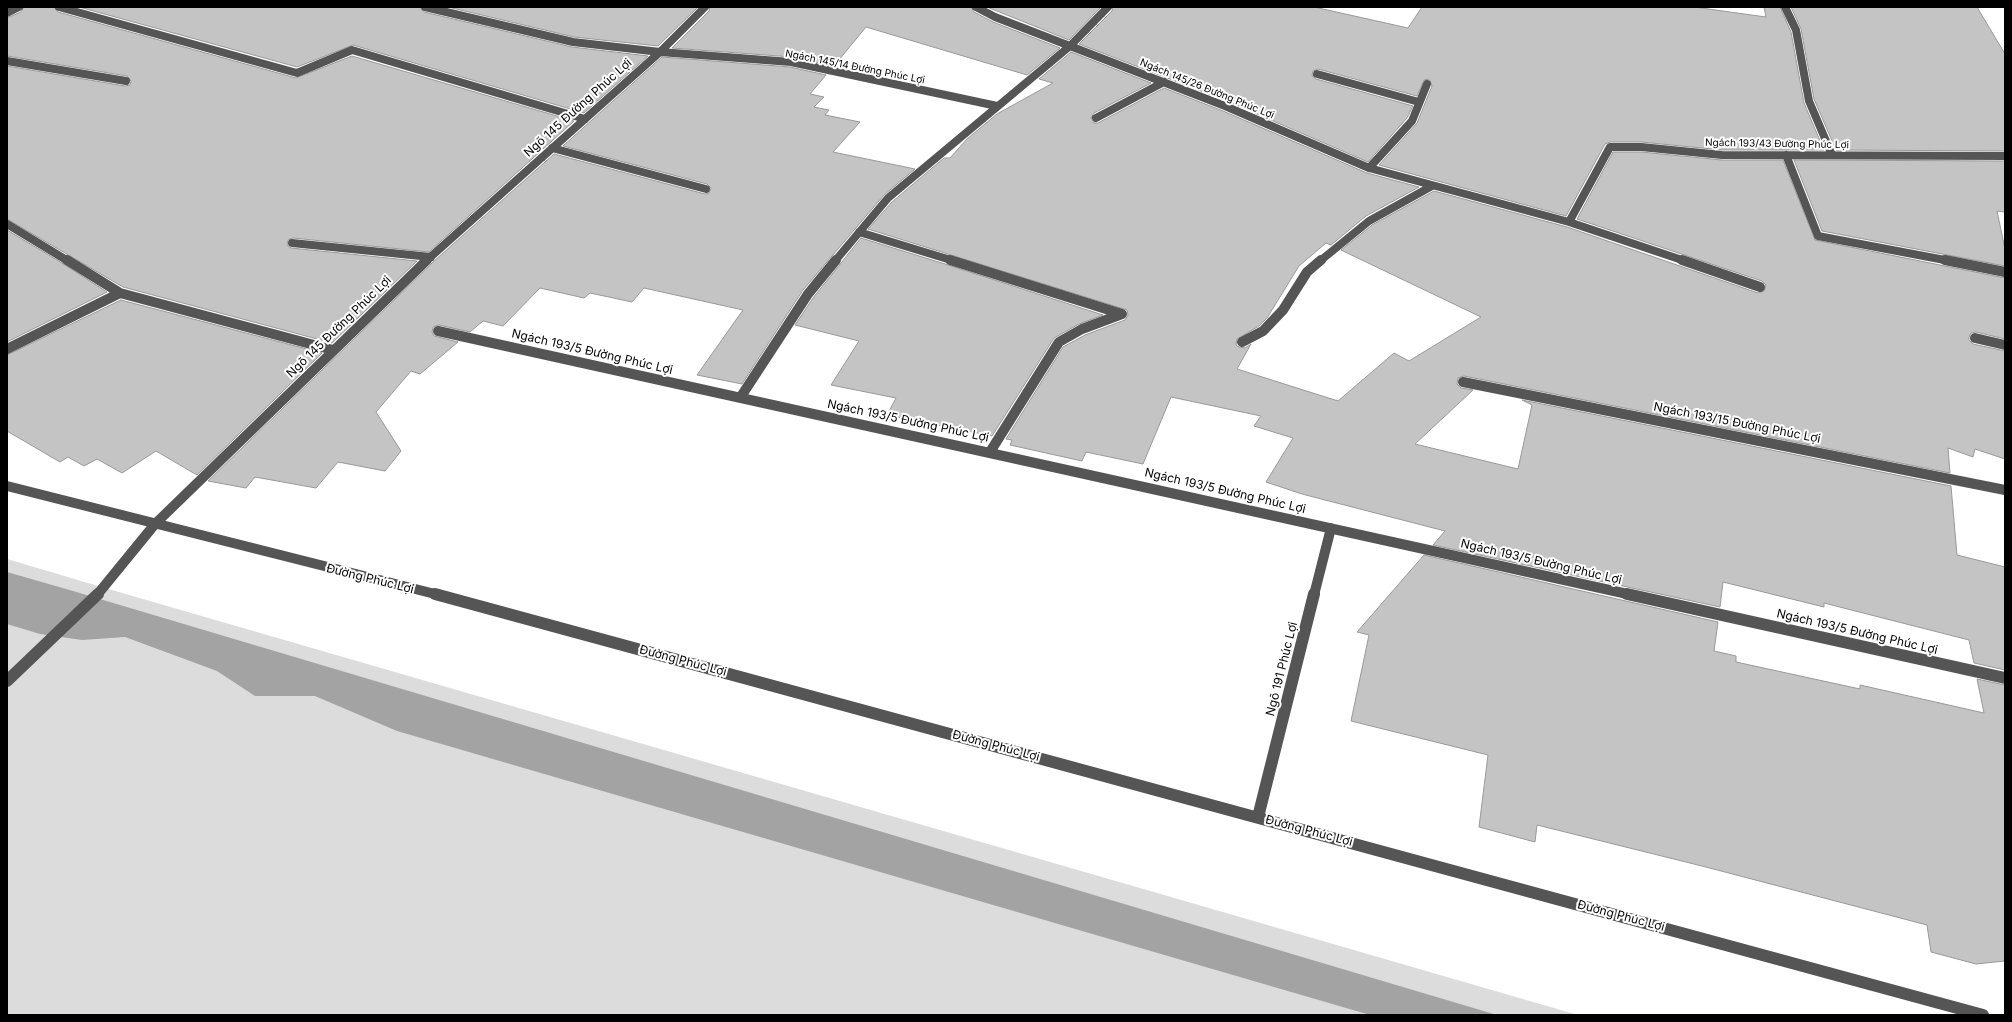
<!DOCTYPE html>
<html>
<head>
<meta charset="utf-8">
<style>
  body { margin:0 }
  #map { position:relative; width:2012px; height:1022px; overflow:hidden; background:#fff; font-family:Inter,sans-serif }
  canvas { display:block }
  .frame { position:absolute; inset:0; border:8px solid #000; pointer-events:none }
</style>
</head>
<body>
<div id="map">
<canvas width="2012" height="1022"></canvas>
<div class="frame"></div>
</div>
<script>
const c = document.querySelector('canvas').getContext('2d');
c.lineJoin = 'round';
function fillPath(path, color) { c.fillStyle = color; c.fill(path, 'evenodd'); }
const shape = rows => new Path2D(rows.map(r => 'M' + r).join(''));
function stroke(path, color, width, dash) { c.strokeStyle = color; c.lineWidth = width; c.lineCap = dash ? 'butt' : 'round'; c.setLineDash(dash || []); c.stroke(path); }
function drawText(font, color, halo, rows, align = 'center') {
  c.font = font + ' Inter,sans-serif'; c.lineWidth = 4; c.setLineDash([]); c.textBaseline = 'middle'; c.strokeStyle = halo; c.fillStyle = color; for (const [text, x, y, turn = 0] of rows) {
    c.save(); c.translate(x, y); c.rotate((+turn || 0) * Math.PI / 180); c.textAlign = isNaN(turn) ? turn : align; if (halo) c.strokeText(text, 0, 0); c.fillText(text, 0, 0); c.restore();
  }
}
fillPath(shape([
  [7,559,105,588,1578,1015,7,1015]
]), '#dcdcdc');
fillPath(shape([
  [7,572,73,591,1497,1015,1370,1015,397,731,315,696,255,696,217,671,125,637,82,640,40,634,7,624]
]), '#a3a3a3');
const building = shape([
  [24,7,54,7,58,12,296,78,352,56,574,121,429,252,293,238,288,240,287,245,291,248,417,261,332,343,123,287,7,219,7,66,125,86,130,85,131,81,127,76,7,56,7,18,21,12,24,7],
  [79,7,420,7,424,12,572,47,648,56,584,113,353,45,297,67,79,7],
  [448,7,698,7,658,46,574,37,448,7],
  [710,7,971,7,974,12,993,22,1060,48,1027,75,866,27,834,66,792,57,672,48,709,11,710,7],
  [987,7,1101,7,1069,40,987,7],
  [1113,7,1314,7,1408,28,1422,7,1694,7,1766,17,1764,7,1780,7,1791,32,1804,103,1824,150,1722,150,1641,142,1610,142,1605,144,1566,216,1379,165,1417,123,1432,86,1429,79,1424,80,1417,96,1318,69,1313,71,1312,76,1316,79,1413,106,1407,118,1368,162,1227,101,1079,44,1112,11,1113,7],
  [1791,7,1977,7,2005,54,2005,151,1836,150,1814,99,1801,29,1791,7],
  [1071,52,1151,83,1094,113,1091,118,1094,123,1098,123,1164,88,1223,111,1367,173,1419,187,1366,216,1331,245,1326,243,1299,266,1267,318,1259,326,1237,339,1236,345,1239,347,1245,348,1251,344,1237,369,1338,401,1394,353,1409,361,1481,317,1341,250,1372,225,1434,191,1567,227,1758,293,1764,291,1766,285,1762,281,1577,219,1613,152,1641,152,1722,160,1783,160,1815,240,2005,278,2005,339,1976,332,1971,333,1969,337,1969,340,1973,344,2005,351,2005,459,1975,449,1973,457,1948,448,1950,473,1464,376,1458,378,1457,384,1461,388,1473,390,1415,444,1518,469,1532,405,1522,400,1951,486,1957,555,2005,567,2005,670,1974,663,1969,640,1824,603,1824,607,1723,582,1720,607,1433,545,1445,531,1302,494,1266,482,1293,438,1254,426,1261,416,1171,397,1143,464,1086,452,1082,461,1010,445,1012,440,1006,439,1063,347,1085,335,1125,320,1128,315,1127,310,868,229,892,202,944,158,950,158,967,139,997,114,1053,83,1039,79,1071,52],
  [662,57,790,67,826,75,810,94,824,97,814,107,829,110,825,115,860,122,833,152,915,169,884,195,803,290,742,384,697,375,743,310,644,288,632,302,590,293,584,298,540,288,503,326,483,321,470,332,439,325,433,327,432,332,434,336,458,342,420,374,411,371,376,412,401,451,385,471,338,462,316,488,255,477,246,488,208,481,433,262,554,154,705,194,709,193,711,188,707,184,563,146,662,57],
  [1794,160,2005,161,2005,212,1997,211,2005,249,2005,266,1822,231,1794,160],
  [7,230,62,263,107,292,7,342,7,230],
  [861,238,945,264,1103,315,1079,324,1054,338,992,436,887,415,896,398,831,385,859,341,795,325,813,298,861,238],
  [121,300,322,353,197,475,156,451,122,473,97,459,84,466,68,457,60,462,7,431,7,355,121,300],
  [1424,555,1718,622,1714,651,1736,656,1736,662,1860,689,1860,685,1984,713,1977,679,2005,685,2005,961,1976,964,1931,952,1927,925,1702,866,1537,825,1535,842,1479,827,1488,755,1351,721,1369,635,1357,632,1424,555]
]);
fillPath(building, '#c4c4c4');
stroke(building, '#999', 1);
stroke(shape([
  [59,7,297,73,352,50,585,119],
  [425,7,573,42,660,52,791,62,997,106],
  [976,7,995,17,1225,106,1369,168,1569,222,1685,261],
  [1785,7,1796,30,1809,101,1832,155],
  [7,13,19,7],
  [7,61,126,81],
  [1317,74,1419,102],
  [1096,118,1164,82],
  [552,148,706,189],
  [1786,155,1818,236,1950,261],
  [1369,168,1412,121,1427,84],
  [1569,222,1610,147,1641,147,1722,155,2005,156],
  [7,224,68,261],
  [859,232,954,261],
  [292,243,431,257],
  [426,261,660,52,705,7],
  [835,261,888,198,1070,46,1108,7],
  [1320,261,1369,221,1432,186]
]), '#555', 8);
stroke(shape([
  [67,260,120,293,333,350],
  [950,260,1122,314],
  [1682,260,1760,287],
  [1945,260,2005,272],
  [438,331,1632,595],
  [1975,338,2005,345],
  [1242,342,1263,331,1283,310,1307,272,1321,260],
  [7,349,120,293],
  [1463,382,2005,490],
  [740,398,808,294,836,260],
  [990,452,1059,342,1082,329,1122,314],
  [7,486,439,595],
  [97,595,155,524,427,260],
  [1314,595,1331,528]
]), '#555', 10);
stroke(shape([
  [435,594,1983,1015],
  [1627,594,2005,678],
  [7,681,98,594],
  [1258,817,1314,594]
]), '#555', 12);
drawText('10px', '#000', '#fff', [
  ["Ngách 145/14 Đường Phúc Lợi",855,67,11],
  ["Ngách 145/26 Đường Phúc Lợi",1207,89,22],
  ["Ngách 193/43 Đường Phúc Lợi",1777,144,1]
]);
drawText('12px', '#000', '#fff', [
  ["Ngõ 145 Đường Phúc Lợi",578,108,-42],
  ["Ngõ 145 Đường Phúc Lợi",339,327,-44],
  ["Ngách 193/5 Đường Phúc Lợi",592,352,13],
  ["Ngách 193/5 Đường Phúc Lợi",908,421,12],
  ["Ngách 193/15 Đường Phúc Lợi",1737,423,11],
  ["Ngách 193/5 Đường Phúc Lợi",1225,491,13],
  ["Ngách 193/5 Đường Phúc Lợi",1541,562,13],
  ["Đường Phúc Lợi",370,579,14],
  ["Ngách 193/5 Đường Phúc Lợi",1857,632,13],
  ["Đường Phúc Lợi",683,661,15],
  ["Ngõ 191 Phúc Lợi",1282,669,-76],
  ["Đường Phúc Lợi",996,746,15],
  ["Đường Phúc Lợi",1309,831,15],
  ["Đường Phúc Lợi",1621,916,15]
]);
</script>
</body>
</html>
